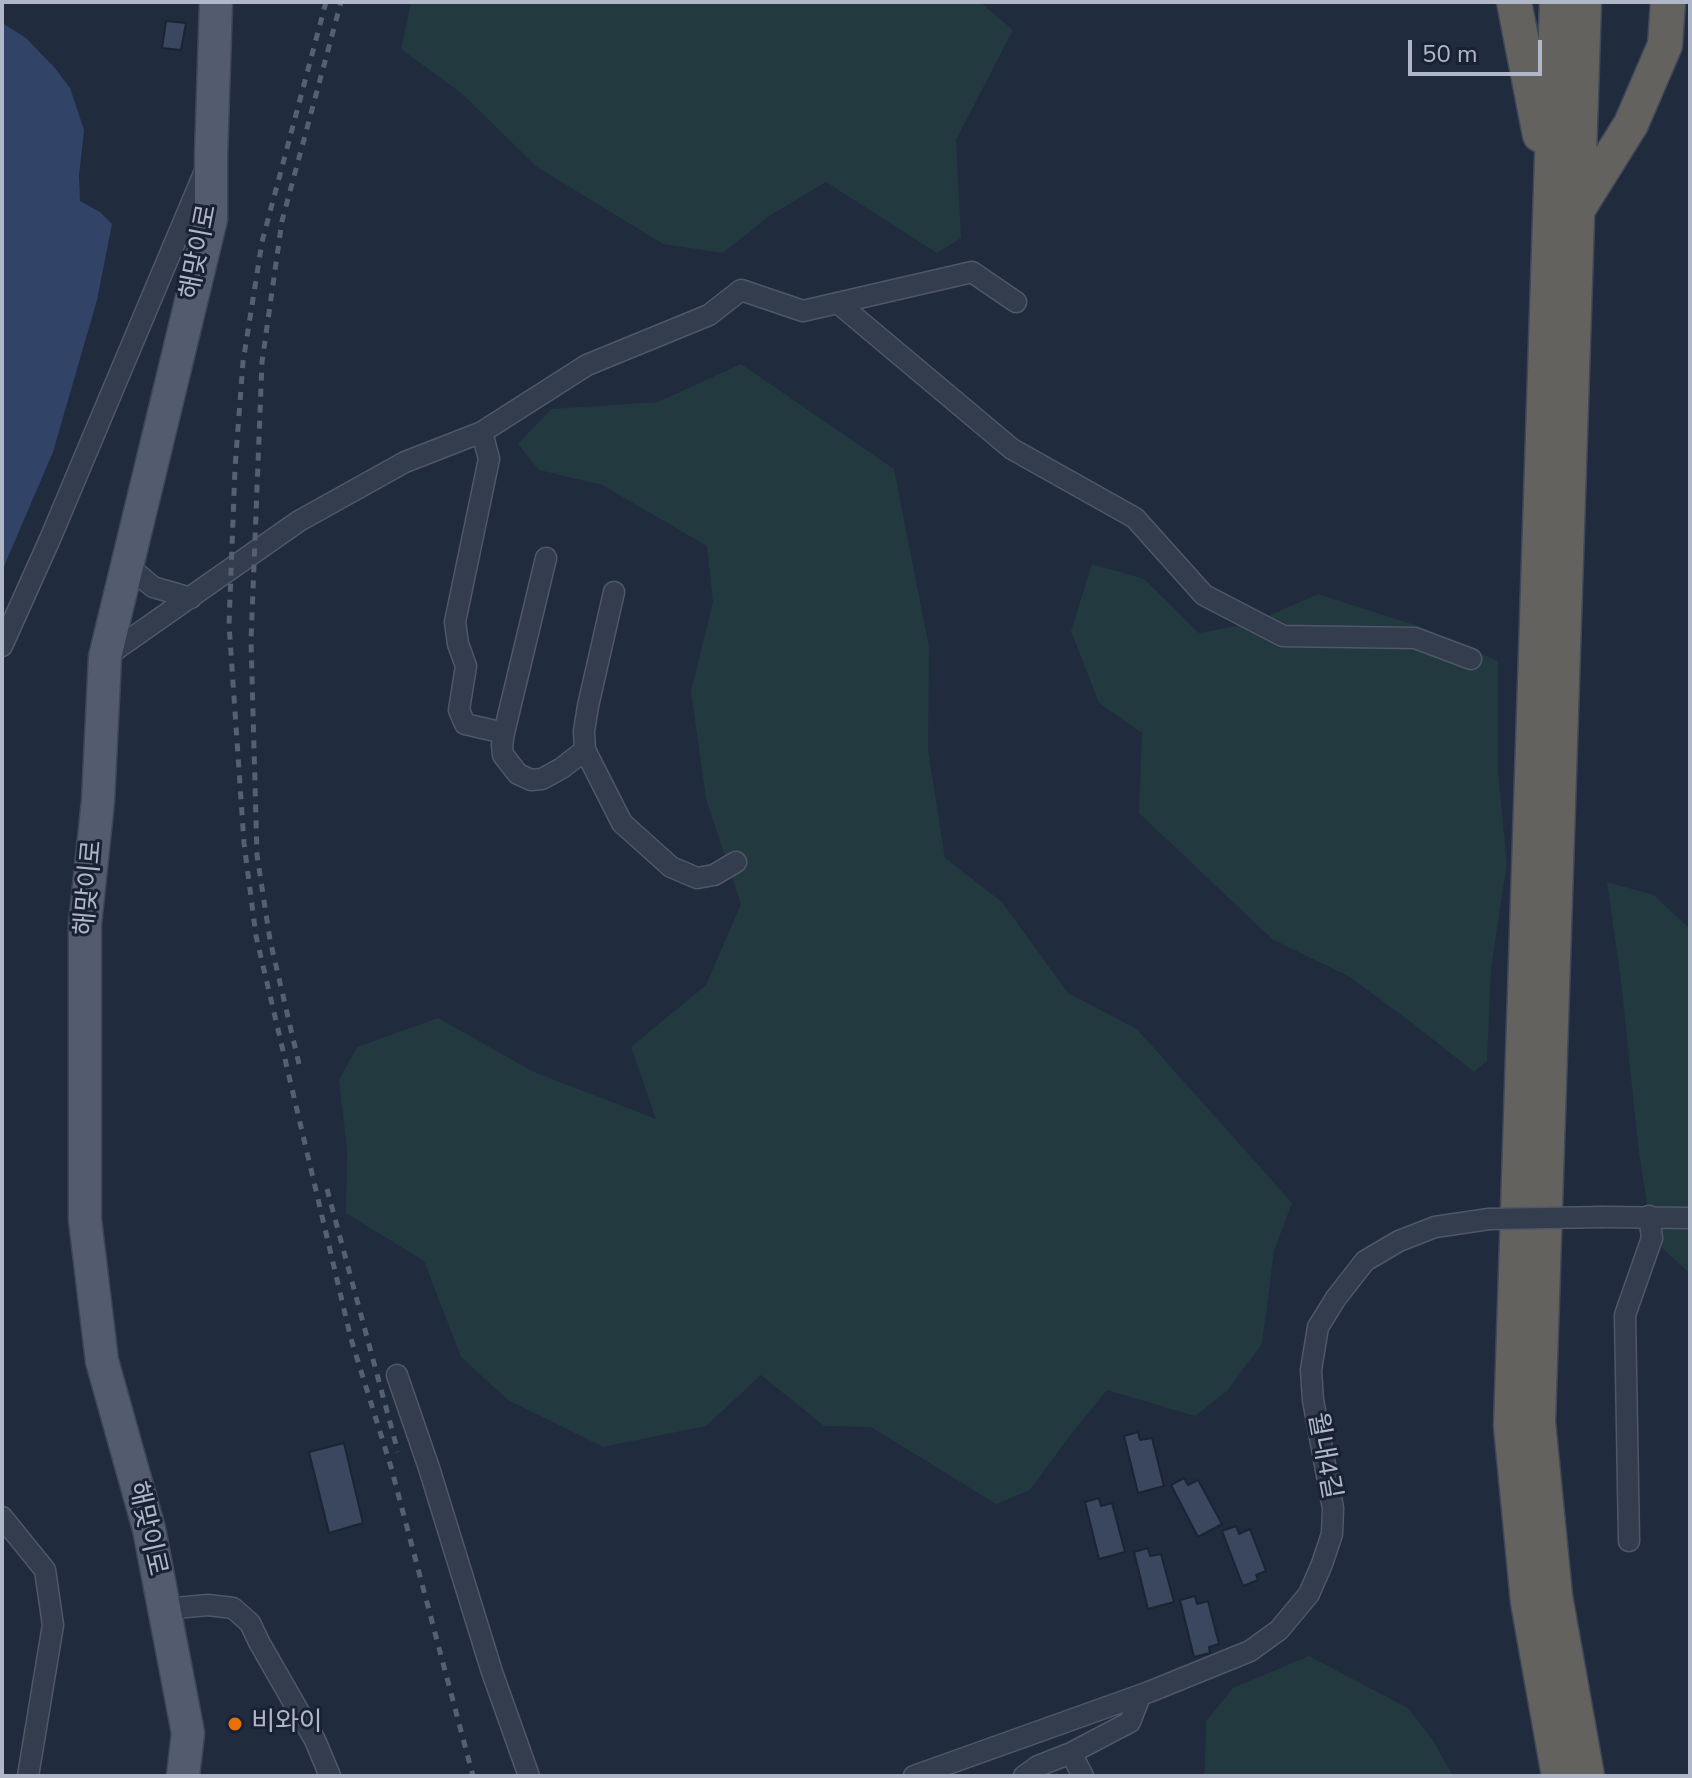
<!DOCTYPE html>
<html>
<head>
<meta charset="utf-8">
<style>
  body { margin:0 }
  #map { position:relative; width:1692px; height:1778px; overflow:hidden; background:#202b3e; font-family:"Nunito Sans",sans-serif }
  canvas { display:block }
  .frame { position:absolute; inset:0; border:4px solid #afb7c9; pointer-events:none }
  .scale { position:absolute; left:1408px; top:40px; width:134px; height:36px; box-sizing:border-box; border:4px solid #afb7c9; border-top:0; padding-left:10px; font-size:24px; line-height:28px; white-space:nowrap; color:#afb7c9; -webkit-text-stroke:6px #192232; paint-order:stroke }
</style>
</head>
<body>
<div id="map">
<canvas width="1692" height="1778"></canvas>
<div class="frame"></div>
<div class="scale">50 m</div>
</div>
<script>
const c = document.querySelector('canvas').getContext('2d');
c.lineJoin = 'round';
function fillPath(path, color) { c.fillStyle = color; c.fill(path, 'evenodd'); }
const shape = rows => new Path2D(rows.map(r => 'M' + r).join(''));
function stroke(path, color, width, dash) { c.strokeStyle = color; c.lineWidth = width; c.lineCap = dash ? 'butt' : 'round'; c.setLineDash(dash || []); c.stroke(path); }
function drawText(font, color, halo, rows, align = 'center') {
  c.font = font + ' "Nunito Sans","Noto Sans KR",sans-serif'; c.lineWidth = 6; c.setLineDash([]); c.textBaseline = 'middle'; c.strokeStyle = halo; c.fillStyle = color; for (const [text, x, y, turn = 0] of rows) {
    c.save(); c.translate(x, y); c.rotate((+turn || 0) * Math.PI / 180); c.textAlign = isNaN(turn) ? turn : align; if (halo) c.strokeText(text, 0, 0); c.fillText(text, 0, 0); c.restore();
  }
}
fillPath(shape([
  [411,2,980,2,1013,30,956,140,961,238,937,253,826,182,769,216,723,253,663,244,537,167,461,93,401,49],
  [741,364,894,469,929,647,928,750,945,858,1002,902,1068,993,1137,1029,1292,1203,1274,1251,1262,1344,1227,1391,1195,1416,1107,1390,1068,1438,1030,1490,996,1504,871,1427,824,1426,761,1375,706,1426,603,1447,508,1400,461,1357,424,1261,346,1213,347,1150,339,1080,357,1047,438,1018,534,1072,656,1119,631,1047,706,985,741,904,706,799,691,691,713,602,707,546,602,485,539,470,518,444,551,409,658,402],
  [1092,564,1144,579,1199,633,1252,623,1318,594,1418,626,1498,661,1498,773,1507,863,1491,969,1487,1061,1474,1072,1416,1026,1350,977,1272,939,1139,813,1142,733,1099,703,1071,631],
  [1607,882,1654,895,1690,929,1690,1274,1652,1238,1638,1145,1621,981],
  [1309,1656,1408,1708,1432,1739,1453,1776,1202,1776,1205,1770,1206,1721,1233,1688]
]), '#22393f');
fillPath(shape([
  [2,23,26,38,54,67,70,88,84,130,79,175,80,201,100,212,112,224,97,300,53,452,2,571]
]), '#314467');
const building = shape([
  [166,21,186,23,181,50,162,48,166,21],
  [1138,1432,1140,1440,1152,1438,1164,1486,1138,1493,1124,1436,1138,1432],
  [344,1443,363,1523,329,1533,309,1452,344,1443],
  [1184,1478,1188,1485,1198,1480,1222,1524,1198,1537,1171,1485,1184,1478],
  [1099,1498,1101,1506,1112,1503,1125,1552,1099,1559,1085,1502,1099,1498],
  [1236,1526,1239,1534,1250,1529,1266,1571,1256,1575,1258,1580,1243,1586,1222,1531,1236,1526],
  [1148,1548,1150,1556,1161,1554,1174,1602,1148,1609,1134,1552,1148,1548],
  [1195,1596,1197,1604,1208,1601,1219,1644,1209,1647,1210,1653,1194,1657,1180,1600,1195,1596]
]);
fillPath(building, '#3b475e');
stroke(building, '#1b2434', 2);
const minor = shape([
  [838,303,1012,449,1135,518,1204,595,1283,636,1415,638,1471,659],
  [482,432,489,459,455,622,458,644,466,666,459,710,465,724,504,733,546,558],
  [127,565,153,587,191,598],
  [2,646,50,539,205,171],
  [105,657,299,521,405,462,482,432,587,365,709,315,741,290,803,311,972,272,1016,302],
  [504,733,502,745,503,755,518,774,531,780,542,779,562,768,585,750,584,731,588,706,614,592],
  [585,750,622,823,671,867,697,878,714,875,736,862],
  [1604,1217,1690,1218],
  [397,1375,429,1468,492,1672,529,1776],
  [2,1517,45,1570,53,1625,28,1776],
  [1629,1541,1625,1315,1652,1238,1649,1216],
  [164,1609,208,1605,233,1608,250,1623,259,1642,315,1740,330,1776],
  [1071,1753,1083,1776],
  [914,1776,1149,1692,1250,1651,1279,1630,1309,1594,1322,1564,1332,1534,1333,1508,1313,1400,1311,1370,1318,1327,1336,1298,1365,1261,1399,1241,1435,1227,1489,1219],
  [1024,1776,1038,1766,1071,1753,1130,1722,1140,1696]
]);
const primary = shape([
  [183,1776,188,1733,149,1529,102,1361,85,1220,85,924,98,801,105,657,211,219,211,156,216,2]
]);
const trunk = shape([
  [1514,2,1540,135],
  [1557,2,1511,1426,1528,1602,1559,1776],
  [1584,2,1538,1422,1555,1596,1587,1776],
  [1578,209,1631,124,1665,45,1668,2]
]);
stroke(minor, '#4f5768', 23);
stroke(primary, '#3d4656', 35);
stroke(trunk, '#3f4758', 37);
stroke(minor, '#343d4e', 20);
stroke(primary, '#525c6e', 32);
stroke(trunk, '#63625f', 34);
stroke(shape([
  [326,2,262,242,243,362,235,468,229,624,244,843,256,936,351,1339,391,1467,473,1776],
  [299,1064,270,940,257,855,251,641,262,362,282,221,341,2],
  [327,1189,398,1452]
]), '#566075', 5, [8, 8]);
const minorBridge = shape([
  [1489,1219,1604,1217]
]);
stroke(minorBridge, '#4f5768', 23, []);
stroke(minorBridge, '#343d4e', 20);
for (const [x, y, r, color] of [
  [235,1724,8,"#e8710a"]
]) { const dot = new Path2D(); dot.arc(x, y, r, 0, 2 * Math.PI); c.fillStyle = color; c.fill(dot); stroke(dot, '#192232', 3); }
drawText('26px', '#afb7c9', '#192232', [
  ["해맞이로",200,252,-79],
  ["해맞이로",90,888,-85],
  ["월내4길",1323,1456,80],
  ["해맞이로",146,1529,77]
]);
drawText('26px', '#afb7c9', '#192232', [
  ["비와이",251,1724]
], 'left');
</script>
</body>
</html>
